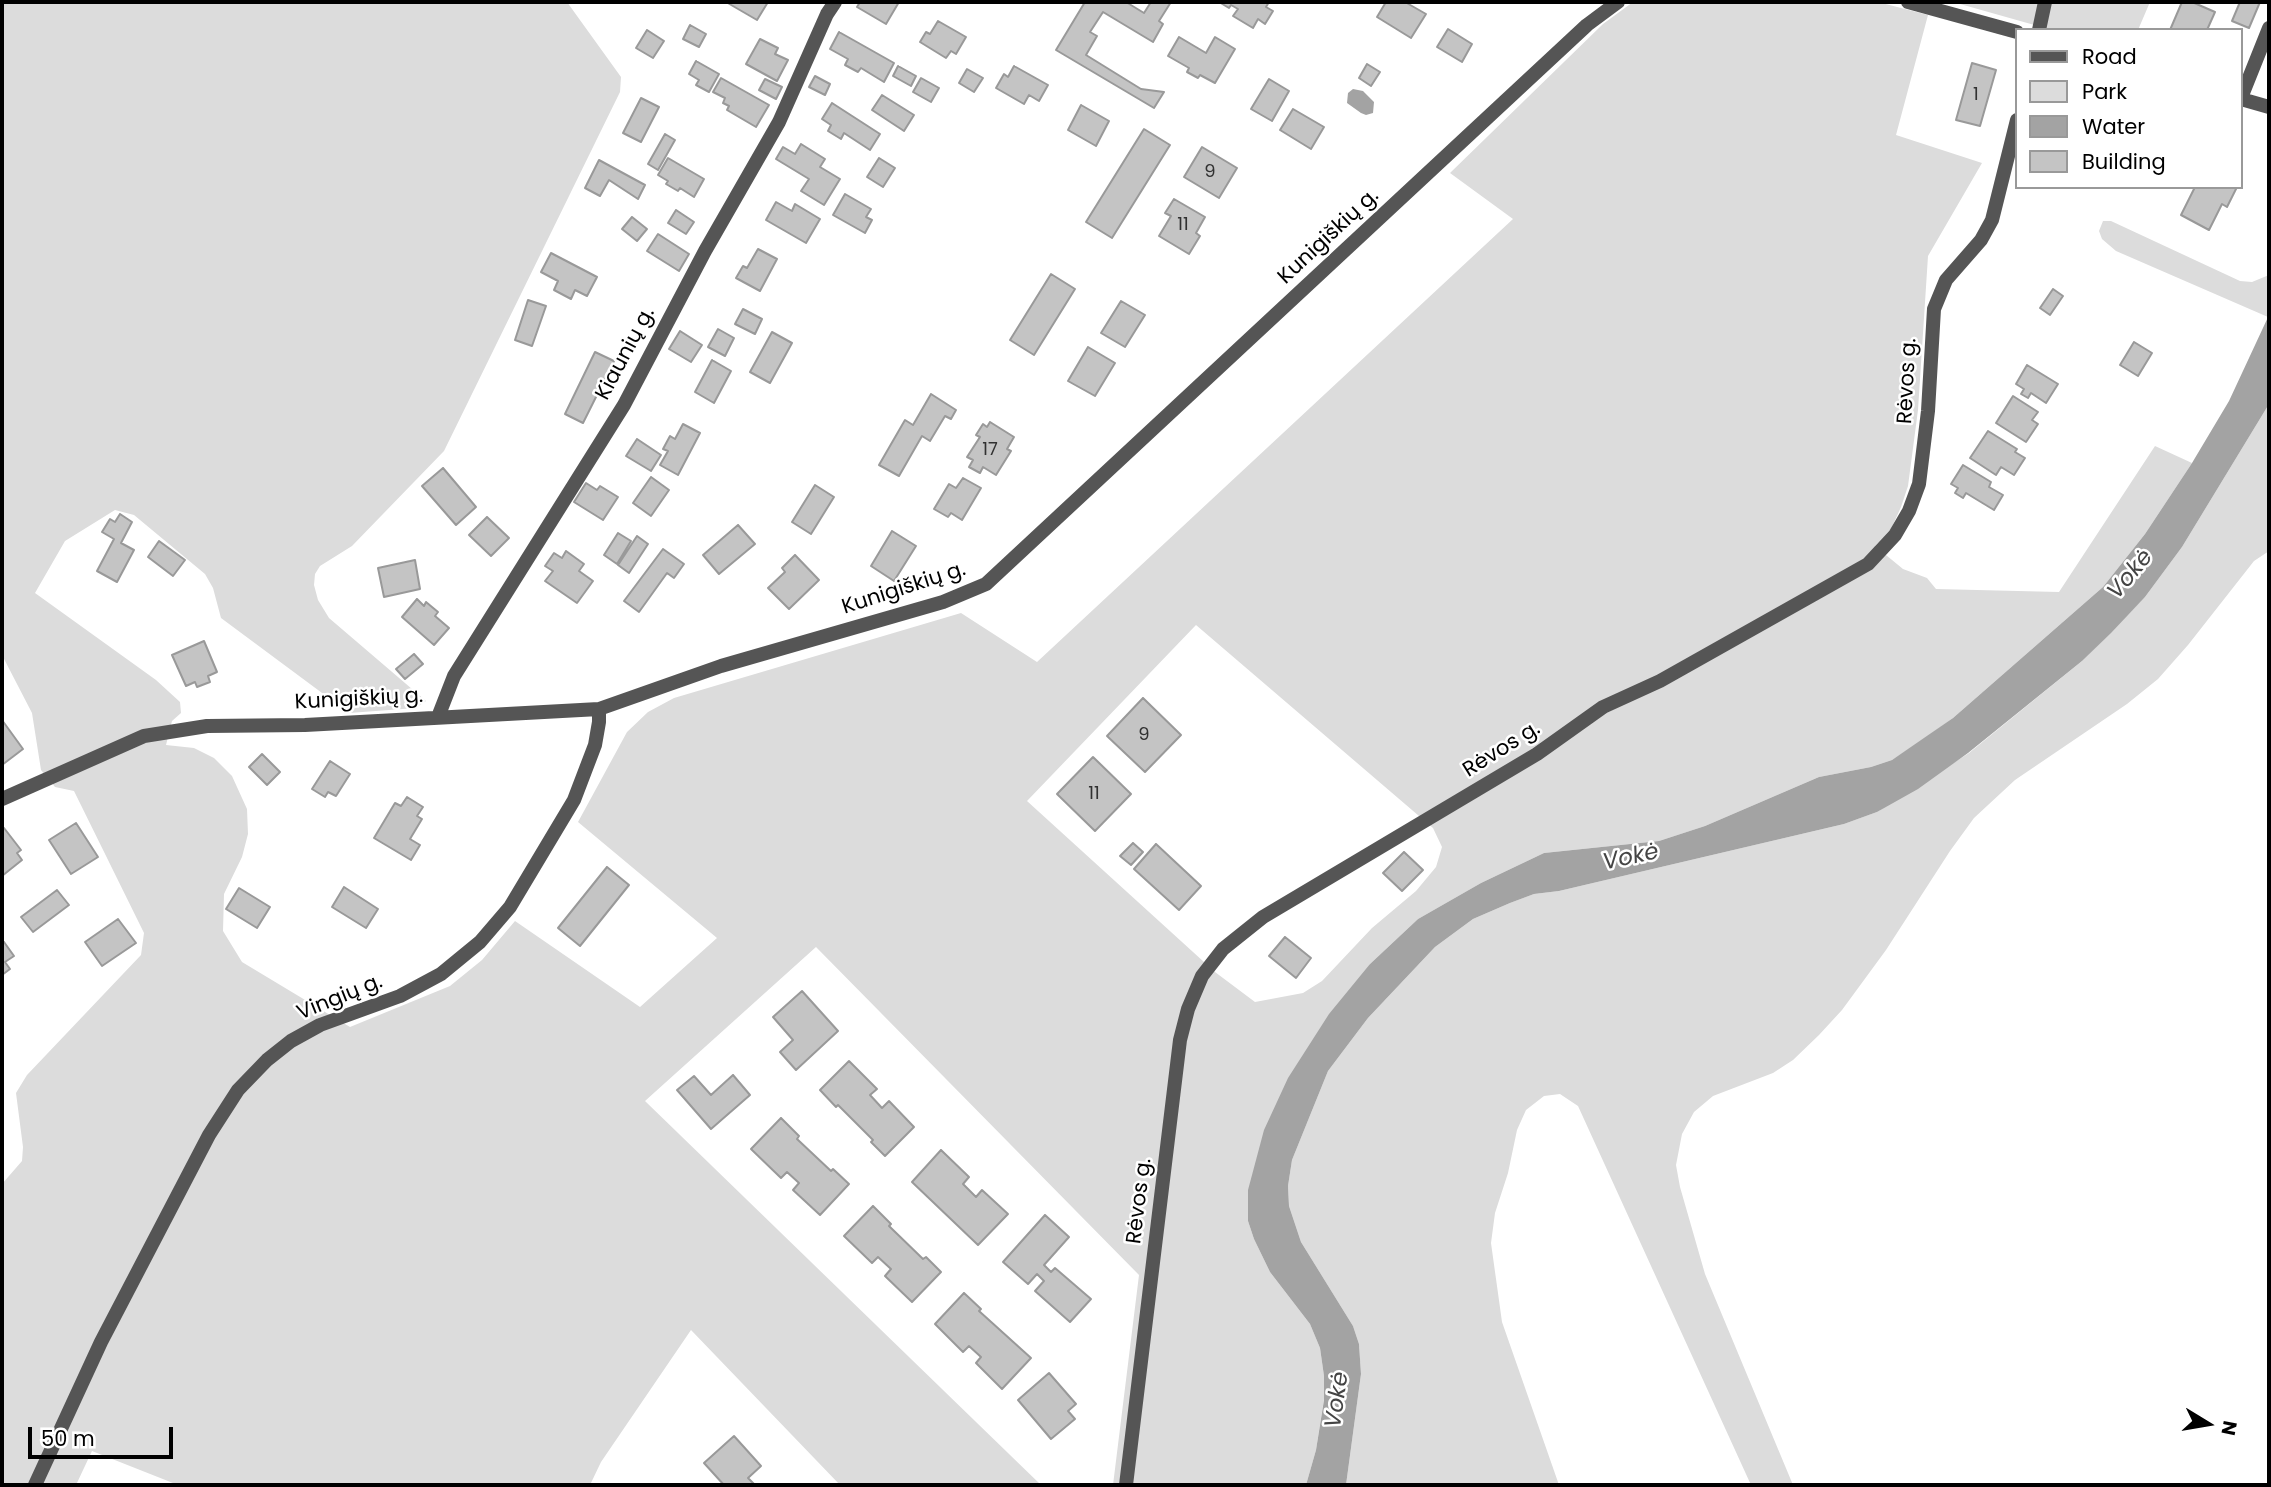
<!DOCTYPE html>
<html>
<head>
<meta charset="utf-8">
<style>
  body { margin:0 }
  #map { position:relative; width:2271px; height:1487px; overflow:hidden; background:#fff; font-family:Poppins,sans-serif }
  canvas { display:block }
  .frame { position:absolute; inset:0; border:4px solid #000; pointer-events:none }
  .legend { position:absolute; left:2015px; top:28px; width:228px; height:161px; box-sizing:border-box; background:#fff; border:2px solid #999; margin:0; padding:9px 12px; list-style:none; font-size:21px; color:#000 }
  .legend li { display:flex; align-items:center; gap:14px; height:35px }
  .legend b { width:35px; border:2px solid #999 }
  .north { position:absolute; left:2173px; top:1389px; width:70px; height:70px; -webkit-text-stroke:5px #fff; paint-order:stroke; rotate:101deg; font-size:19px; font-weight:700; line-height:28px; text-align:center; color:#000 }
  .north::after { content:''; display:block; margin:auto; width:24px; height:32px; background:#000; clip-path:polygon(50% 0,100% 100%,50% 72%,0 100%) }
  .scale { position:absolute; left:28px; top:1427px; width:145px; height:32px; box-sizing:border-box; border:4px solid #000; border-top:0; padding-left:9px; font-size:21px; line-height:24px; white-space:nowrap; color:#000; -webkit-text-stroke:5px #fff; paint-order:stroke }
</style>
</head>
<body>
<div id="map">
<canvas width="2271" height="1487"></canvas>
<div class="frame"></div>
<ul class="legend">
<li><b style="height:9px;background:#555"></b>Road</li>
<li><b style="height:19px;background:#dcdcdc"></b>Park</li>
<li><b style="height:19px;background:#a3a3a3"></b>Water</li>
<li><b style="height:19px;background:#c4c4c4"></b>Building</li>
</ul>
<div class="north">N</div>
<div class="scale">50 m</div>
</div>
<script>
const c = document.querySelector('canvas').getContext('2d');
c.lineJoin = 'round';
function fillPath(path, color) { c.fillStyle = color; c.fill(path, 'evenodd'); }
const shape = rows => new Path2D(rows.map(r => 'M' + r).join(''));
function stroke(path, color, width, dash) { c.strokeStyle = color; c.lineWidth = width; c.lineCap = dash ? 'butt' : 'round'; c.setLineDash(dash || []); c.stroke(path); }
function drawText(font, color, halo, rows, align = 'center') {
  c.font = font + ' Poppins,sans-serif'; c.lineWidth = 5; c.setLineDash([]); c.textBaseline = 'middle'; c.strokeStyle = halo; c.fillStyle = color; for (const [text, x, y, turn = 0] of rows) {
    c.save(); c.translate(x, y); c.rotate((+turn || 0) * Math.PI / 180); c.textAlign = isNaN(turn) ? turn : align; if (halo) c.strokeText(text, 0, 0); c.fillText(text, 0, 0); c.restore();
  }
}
fillPath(shape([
  [2,2,567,2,621,77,620,92,444,451,352,546,320,566,315,574,314,585,318,600,329,618,426,701,416,708,349,713,221,618,213,588,205,574,134,515,115,510,65,541,35,593,156,680,180,702,181,713,172,721,166,745,194,748,214,758,232,776,247,809,248,834,242,857,224,894,223,931,242,962,350,1027,450,986,482,960,515,921,640,1007,717,938,578,822,627,732,648,712,674,698,961,613,1037,662,1513,219,1450,173,1603,24,1633,2,1878,2,1928,15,1896,135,1982,163,1928,256,1918,410,1908,486,1901,507,1891,529,1875,546,1903,569,1927,578,1936,589,2059,592,2155,446,2192,463,2145,534,2103,587,1953,718,1917,744,1892,760,1871,767,1819,777,1705,826,1659,841,1544,853,1481,883,1418,919,1370,964,1248,1221,1254,1239,1270,1272,1310,1324,1320,1348,1324,1376,1324,1399,1316,1450,1306,1485,1113,1485,1139,1275,816,947,645,1101,1041,1485,840,1485,691,1330,601,1462,590,1485,178,1485,92,1451,76,1485,2,1485,2,1184,22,1161,23,1147,16,1093,27,1075,141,955,144,933,74,791,55,787,41,770,32,713,2,655],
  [1196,625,1433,828,1442,847,1436,867,1416,891,1372,928,1322,981,1303,993,1255,1002,1215,972,1027,801],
  [1953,2,2150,2,2138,30,2052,30],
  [2103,221,2111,221,2240,281,2252,282,2269,275,2268,317,2116,251,2102,239,2099,231],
  [2269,404,2269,551,2254,561,2188,645,2158,679,2127,704,2015,780,1974,818,1950,851,1886,950,1842,1010,1819,1035,1793,1060,1773,1073,1713,1096,1694,1112,1682,1134,1676,1165,1680,1187,1705,1274,1793,1485,1751,1485,1578,1106,1560,1094,1544,1096,1526,1110,1517,1130,1508,1173,1495,1213,1491,1243,1502,1322,1559,1485,1346,1485,1361,1374,1359,1344,1353,1326,1301,1242,1289,1206,1288,1186,1292,1160,1328,1071,1368,1018,1435,947,1473,919,1510,903,1534,894,1559,891,1844,824,1877,812,1969,753,2082,661,2145,597,2182,547]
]), '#dcdcdc');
fillPath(shape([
  [1353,89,1363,91,1374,102,1373,113,1366,115,1361,113,1347,103,1348,93],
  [2269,315,2269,404,2182,547,2145,597,2111,633,2082,661,1968,753,1918,789,1877,812,1844,824,1559,891,1534,894,1510,903,1473,919,1435,947,1368,1018,1328,1071,1292,1160,1288,1186,1289,1206,1301,1242,1353,1326,1359,1344,1361,1374,1346,1485,1306,1485,1316,1450,1324,1400,1324,1376,1320,1348,1310,1324,1270,1272,1254,1239,1248,1221,1248,1190,1264,1130,1288,1078,1329,1014,1370,964,1418,919,1481,883,1544,853,1659,841,1705,826,1819,777,1871,767,1892,760,1953,718,2103,587,2145,534,2192,463,2229,401]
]), '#a3a3a3');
const building = shape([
  [726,2,768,2,757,20,726,2],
  [860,2,899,2,886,24,857,7,860,2],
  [1085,2,1126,2,1144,13,1151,2,1171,2,1159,21,1163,24,1153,42,1103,12,1090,32,1097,36,1086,55,1141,89,1164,92,1154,108,1056,50,1085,2],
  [1219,2,1269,2,1266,7,1273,11,1265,24,1258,19,1253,28,1233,16,1238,9,1231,5,1229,8,1219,2],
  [1386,2,1405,2,1426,14,1411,38,1377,17,1386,2],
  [2182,2,2192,2,2215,12,2207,30,2170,30,2182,2],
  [2240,2,2260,2,2249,28,2232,21,2240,2],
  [938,21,966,37,956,54,951,51,946,58,920,42,926,32,930,34,938,21],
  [690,25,706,34,699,47,683,39,690,25],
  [1448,29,1472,44,1462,62,1437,47,1448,29],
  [647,30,664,41,653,58,636,48,647,30],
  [839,32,894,63,884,82,861,68,858,72,845,65,848,59,830,49,839,32],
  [1179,37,1206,53,1215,37,1235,49,1215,83,1200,75,1198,78,1187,72,1189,68,1168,56,1179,37],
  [760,39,778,48,775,54,788,60,777,81,746,64,760,39],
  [696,61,719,74,709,92,696,85,699,80,689,74,696,61],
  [1972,63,1996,70,1980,126,1956,120,1972,63],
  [1367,64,1380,72,1371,86,1359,78,1367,64],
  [898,66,916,76,911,86,893,76,898,66],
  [1014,66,1048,85,1039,101,1029,95,1024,104,996,88,1004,74,1008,77,1014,66],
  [967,69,983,78,974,92,959,83,967,69],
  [815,76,830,84,825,95,809,87,815,76],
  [721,78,769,105,756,127,727,110,729,106,723,103,725,98,713,92,721,78],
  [921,78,939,88,931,102,913,92,921,78],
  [765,79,782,87,776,99,759,90,765,79],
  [1269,79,1289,91,1272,121,1251,109,1269,79],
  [882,95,914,115,904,131,872,110,882,95],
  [641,98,659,107,641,142,623,133,641,98],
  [832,103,880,134,870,150,844,133,841,139,828,131,831,125,822,119,832,103],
  [1081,105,1109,121,1096,146,1068,130,1081,105],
  [1293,109,1324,127,1311,149,1280,130,1293,109],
  [1144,129,1170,145,1112,238,1086,222,1144,129],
  [665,134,675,140,658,170,648,164,665,134],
  [801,144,825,159,820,167,840,179,824,205,801,191,809,179,776,159,783,147,795,154,801,144],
  [1202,147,1237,168,1219,198,1184,177,1202,147],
  [668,158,704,179,694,197,680,188,678,191,666,184,668,181,658,175,668,158],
  [879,158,895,168,883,187,867,177,879,158],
  [599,160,645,185,638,199,609,180,600,196,585,188,599,160],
  [2195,187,2237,187,2227,207,2222,204,2209,230,2181,215,2195,187],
  [845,194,871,209,866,217,872,220,865,233,833,215,845,194],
  [1174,199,1205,217,1196,233,1200,236,1189,254,1159,236,1171,216,1165,213,1174,199],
  [776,202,792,211,795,204,820,219,806,243,766,220,776,202],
  [676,210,694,222,686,234,668,223,676,210],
  [632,217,647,229,637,241,622,229,632,217],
  [658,234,689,254,679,271,647,251,658,234],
  [758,249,777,259,760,291,736,278,743,266,747,268,758,249],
  [551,253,597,277,587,296,575,290,571,299,554,290,558,281,541,272,551,253],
  [1051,274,1075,289,1034,355,1010,340,1051,274],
  [2053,289,2063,296,2050,315,2040,308,2053,289],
  [528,300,546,306,532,346,515,340,528,300],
  [1121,301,1145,315,1125,347,1101,333,1121,301],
  [743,309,762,319,755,334,735,324,743,309],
  [718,329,734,338,725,356,708,347,718,329],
  [680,331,702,345,691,362,669,349,680,331],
  [772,332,792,343,770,383,750,372,772,332],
  [2134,342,2152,353,2138,376,2120,365,2134,342],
  [1088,347,1115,363,1095,396,1068,381,1088,347],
  [595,352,614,361,583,423,565,414,595,352],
  [712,360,731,371,714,403,695,392,712,360],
  [2027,365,2058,384,2046,403,2031,393,2028,398,2021,394,2024,389,2016,384,2027,365],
  [931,394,956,410,951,419,945,416,930,441,922,436,899,476,879,465,905,420,913,425,931,394],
  [2013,396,2038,412,2032,420,2038,424,2026,442,1996,423,2013,396],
  [990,422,1014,437,1007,449,1011,451,996,475,983,467,980,473,969,467,973,460,967,457,980,437,976,435,983,424,987,427,990,422],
  [683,424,700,433,678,475,660,465,668,451,663,449,670,436,675,439,683,424],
  [1988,431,2017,449,2015,452,2025,458,2014,475,2001,467,1996,475,1970,458,1988,431],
  [637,439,661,455,651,471,626,456,637,439],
  [1963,465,1991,482,1989,487,2003,495,1994,510,1966,493,1963,498,1955,493,1958,488,1951,484,1963,465],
  [443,468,476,507,456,525,422,486,443,468],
  [651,477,669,490,651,516,633,503,651,477],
  [963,478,981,488,962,520,951,513,948,517,934,509,949,484,956,488,963,478],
  [586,483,597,490,600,486,618,497,603,520,574,502,586,483],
  [815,485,834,497,811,534,792,522,815,485],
  [120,514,132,522,121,543,134,550,117,582,97,571,114,539,102,532,110,519,115,522,120,514],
  [487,517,509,538,491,556,469,535,487,517],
  [738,525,755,544,719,574,703,555,738,525],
  [892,531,916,546,894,581,871,566,892,531],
  [618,533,631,541,617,564,604,555,618,533],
  [637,536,648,544,629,573,618,565,637,536],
  [159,541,185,560,173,576,148,557,159,541],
  [663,549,684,564,674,578,667,573,639,612,624,601,663,549],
  [566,551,584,564,579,571,593,581,577,603,545,581,553,571,545,566,554,553,562,558,566,551],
  [795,555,819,580,789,609,768,588,785,572,782,568,795,555],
  [415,560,420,589,384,597,378,568,415,560],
  [417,599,424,606,426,602,438,612,435,616,449,628,434,645,402,617,417,599],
  [204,641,217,672,208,676,210,682,197,687,195,682,186,686,172,655,204,641],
  [414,654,423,664,405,679,396,669,414,654],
  [1143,698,1181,735,1145,772,1107,736,1143,698],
  [2,720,23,749,2,765,2,720],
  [262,754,280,772,267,785,249,767,262,754],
  [1093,757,1131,794,1095,831,1057,794,1093,757],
  [330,761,350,774,336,796,328,792,325,797,312,789,330,761],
  [407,797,423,807,417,816,422,819,410,839,420,845,411,860,374,838,395,803,401,806,407,797],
  [76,823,98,857,71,874,49,840,76,823],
  [4,828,21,850,17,853,22,860,2,876,2,829,4,828],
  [1133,843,1143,852,1131,865,1120,856,1133,843],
  [1156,844,1201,886,1179,910,1134,869,1156,844],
  [1404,852,1423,870,1402,891,1383,873,1404,852],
  [607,867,629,885,580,946,558,928,607,867],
  [344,887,378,909,366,928,332,907,344,887],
  [239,888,270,907,257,928,226,909,239,888],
  [57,890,69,905,33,932,21,917,57,890],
  [118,919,136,943,102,966,85,942,118,919],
  [1285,937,1311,958,1296,978,1269,956,1285,937],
  [4,942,14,956,5,962,10,969,2,975,2,944,4,942],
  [802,991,838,1031,796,1070,780,1052,793,1040,773,1017,802,991],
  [849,1061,877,1089,870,1095,882,1108,889,1101,914,1127,885,1156,871,1142,873,1140,838,1105,836,1107,820,1090,849,1061],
  [733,1075,750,1095,711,1129,677,1090,694,1076,711,1095,733,1075],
  [781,1118,799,1136,797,1139,831,1171,833,1169,849,1184,820,1215,793,1190,799,1183,787,1172,781,1178,751,1149,781,1118],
  [941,1150,969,1177,963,1184,976,1197,982,1190,1008,1214,978,1245,912,1182,941,1150],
  [873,1206,891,1224,889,1226,923,1259,926,1257,941,1272,912,1302,885,1276,891,1269,878,1257,872,1263,844,1236,873,1206],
  [1045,1215,1069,1237,1044,1265,1051,1272,1055,1268,1091,1299,1070,1322,1035,1291,1044,1281,1037,1274,1028,1284,1003,1262,1045,1215],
  [964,1293,981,1309,979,1311,1031,1358,1002,1389,976,1363,981,1357,969,1346,963,1352,935,1324,964,1293],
  [1049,1373,1076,1404,1068,1411,1075,1419,1051,1439,1018,1400,1049,1373],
  [734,1436,761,1466,748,1478,755,1485,724,1485,704,1463,734,1436]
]);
fillPath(building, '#c4c4c4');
stroke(building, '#999', 2);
stroke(shape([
  [1908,2,2017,32],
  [2039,30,2045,2],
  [2241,98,2269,28],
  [2241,99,2269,107],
  [438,717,454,676,624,405,705,251,779,122,827,14,835,2],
  [2,799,144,736,207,726,305,725,599,709,721,666,943,602,986,584,1587,25,1618,2],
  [35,1485,101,1342,209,1135,238,1090,267,1060,291,1041,320,1025,400,996,441,974,480,942,510,907,574,800,595,745,599,722,599,709],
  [1126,1485,1180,1040,1188,1009,1202,976,1223,949,1263,917,1537,754,1603,707,1660,681,1868,564,1895,535,1909,511,1919,484,1928,411,1934,309,1946,280,1981,240,1992,220,2017,120]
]), '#555', 14);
drawText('18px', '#313131', null, [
  ["1",1976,95],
  ["9",1210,172],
  ["11",1183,225],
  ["17",990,450],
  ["9",1144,735],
  ["11",1094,794]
]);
drawText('21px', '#000', '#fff', [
  ["Kunigiškių g.",1329,237,-43],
  ["Kiaunių g.",626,354,-62],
  ["Rėvos g.",1908,381,-87],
  ["Kunigiškių g.",904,589,-18],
  ["Kunigiškių g.",359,700,-3],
  ["Rėvos g.",1502,750,-32],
  ["Vingių g.",340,998,-22],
  ["Rėvos g.",1140,1201,-83]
]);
drawText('italic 23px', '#444', '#fff', [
  ["Vokė",2131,575,-50],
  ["Vokė",1631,858,-12],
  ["Vokė",1338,1400,-82]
]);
</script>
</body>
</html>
